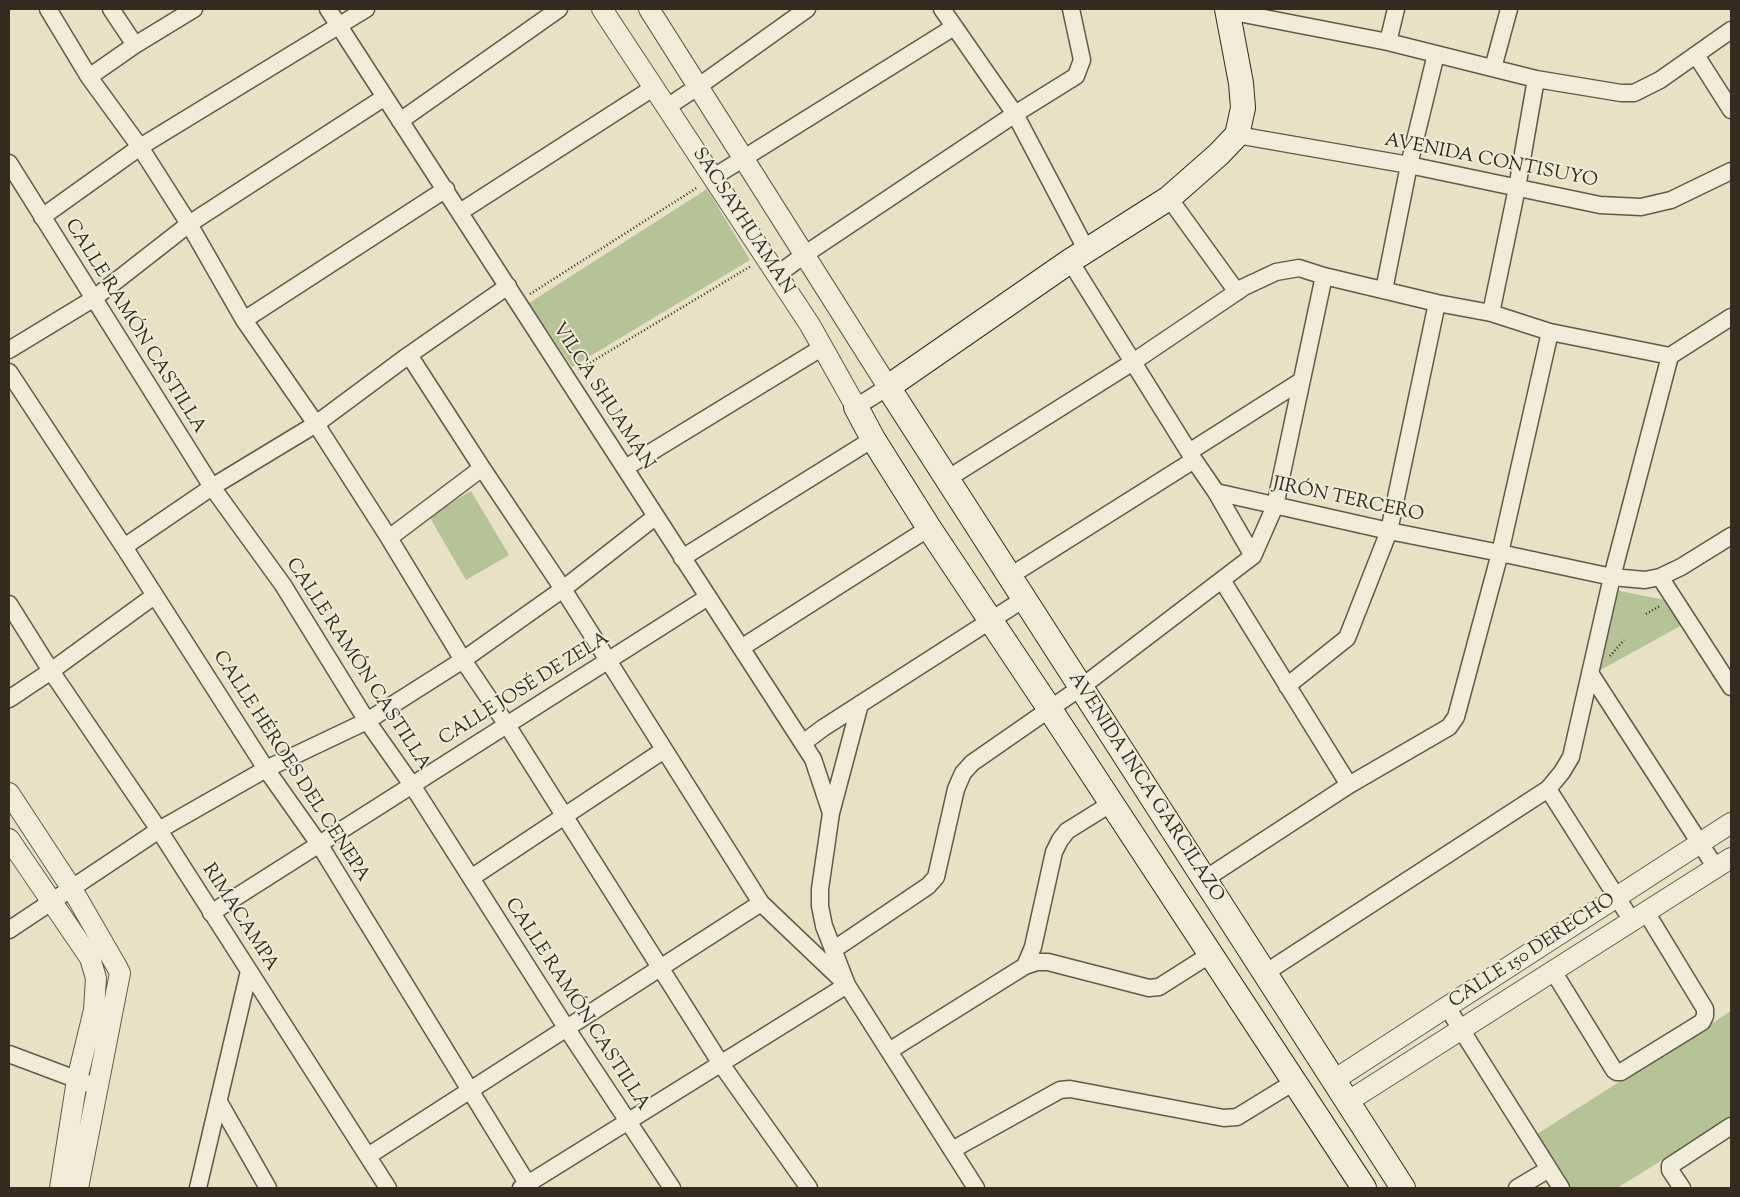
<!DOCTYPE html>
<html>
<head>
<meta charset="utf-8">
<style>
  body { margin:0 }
  #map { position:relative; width:1740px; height:1197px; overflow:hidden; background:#e9e1c6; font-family:"Sorts Mill Goudy",serif }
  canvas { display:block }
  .frame { position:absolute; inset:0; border:10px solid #362b20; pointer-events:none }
</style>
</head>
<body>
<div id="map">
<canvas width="1740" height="1197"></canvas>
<div class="frame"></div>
</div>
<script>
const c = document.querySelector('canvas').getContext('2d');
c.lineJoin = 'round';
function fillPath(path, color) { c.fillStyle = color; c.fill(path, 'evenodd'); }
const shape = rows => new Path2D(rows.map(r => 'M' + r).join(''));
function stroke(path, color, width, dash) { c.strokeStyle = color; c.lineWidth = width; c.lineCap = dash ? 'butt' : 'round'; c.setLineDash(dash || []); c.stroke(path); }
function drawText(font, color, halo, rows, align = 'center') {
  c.font = font + ' "Sorts Mill Goudy",serif'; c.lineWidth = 4; c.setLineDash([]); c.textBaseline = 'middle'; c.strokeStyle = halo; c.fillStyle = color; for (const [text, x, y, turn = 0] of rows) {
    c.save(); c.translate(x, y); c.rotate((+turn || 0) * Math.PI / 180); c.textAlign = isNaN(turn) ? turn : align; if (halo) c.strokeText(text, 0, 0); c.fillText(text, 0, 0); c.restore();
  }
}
fillPath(shape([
  [707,189,750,260,572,367,529,303],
  [471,491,509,555,466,580,429,516],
  [1615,590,1670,601,1684,624,1595,673],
  [1731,1011,1731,1118,1617,1188,1563,1188,1534,1136]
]), '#b5c396');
const minor = shape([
  [48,9,89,77,140,147,189,224,244,320,316,424,389,538,463,660,507,725,721,1064,809,1188],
  [111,9,135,45],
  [328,9,813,759,831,813],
  [942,9,1015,114,1087,251],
  [1228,11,1388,42,1536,79,1621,93,1634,93,1660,80,1731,30],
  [1388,42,1396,9],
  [1696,55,1731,110],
  [1493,68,1509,9],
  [89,77,135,45,194,9],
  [667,107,699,86,807,9],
  [400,121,559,9],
  [1237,135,1409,165,1600,205,1641,207,1671,200,1731,171],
  [9,163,212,487,283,585,367,721,412,785,567,1029,672,1188],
  [712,178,954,27],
  [1169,198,1237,292],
  [460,212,653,88],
  [42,217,140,147,366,9],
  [1070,261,1194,460,1216,492,1389,531,1500,553,1612,577,1645,580,1660,577,1681,567,1731,536],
  [777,275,804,255,1015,114,1076,76,1082,60,1071,9],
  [1384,290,1409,165,1436,54],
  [1491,313,1517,188,1536,79],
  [244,320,446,189],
  [9,350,93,299,189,224,385,97],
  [409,355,482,468,563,589,761,903,847,985,521,1188],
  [9,372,124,547,266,769,319,844,530,1188],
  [856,407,888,387],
  [1189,452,1301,381],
  [625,468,823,347],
  [947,479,1133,362,1244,287,1276,272,1299,268,1324,276,1437,303,1491,313,1550,332,1670,356,1731,317],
  [1216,492,1253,556],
  [389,538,482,468],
  [124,547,212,487,316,424,409,355,508,286],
  [682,558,873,439],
  [1010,576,1194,460],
  [1660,577,1731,687],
  [1222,580,1349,785],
  [9,604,51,671,159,830,388,1188],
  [741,648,929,528],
  [1590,673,1716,868],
  [1287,686,1347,638,1389,531,1437,303],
  [9,699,51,671,154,596],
  [860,704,831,813,820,889,820,906,824,926,847,985,976,1188],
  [803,743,823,728,1024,599],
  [1548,789,1632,921],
  [471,878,664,750],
  [1205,879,1349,785,1449,727,1456,717,1500,553,1550,332],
  [211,913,708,597],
  [9,930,159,830,266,769,367,721,463,660,563,589,655,517],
  [833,950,928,886,936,877,956,789,963,773,972,763,1080,688,1253,556,1275,506,1324,276],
  [1025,966,1037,962,1048,962,1149,988,1159,987,1211,954],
  [1553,971,1614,1070,1617,1072,1621,1072,1702,1022,1705,1016,1705,1009,1646,912],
  [1265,973,1548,789,1562,772,1571,757,1612,577,1670,356],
  [1447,1007,1561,1188],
  [889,1051,1025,966,1033,947,1054,852,1060,840,1067,831,1112,803],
  [9,1054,89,1084],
  [219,1102,268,1188],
  [952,1150,1060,1090,1070,1089,1224,1118,1237,1117,1294,1082],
  [368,1156,761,903],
  [198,1188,249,971],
  [1517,1188,1549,1169],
  [1682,1188,1670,1170,1670,1166,1731,1126]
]);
const tertiary = shape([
  [602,9,810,325,856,407],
  [649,9,888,387],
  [9,793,72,889,117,967,120,973,78,1188],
  [9,839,90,958,96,978,94,1010,77,1080,60,1188],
  [1334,1080,1731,823],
  [1347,1102,1731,858]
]);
const secondary = shape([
  [1227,9,1241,83,1243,108,1237,135,1219,154,1169,198,1070,261,888,387,1403,1188],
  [856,407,873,439,929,528,1049,708,1364,1188]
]);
stroke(minor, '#63584a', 19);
stroke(tertiary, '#63584a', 22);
stroke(secondary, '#362b20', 26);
stroke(shape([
  [530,294,698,187],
  [578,370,751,266],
  [1646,614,1660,606],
  [1610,656,1624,640]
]), '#362b20', 2.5, [1, 2.5]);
stroke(minor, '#f1ecda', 16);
stroke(tertiary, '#f1ecda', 20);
stroke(secondary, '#f1ecda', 24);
drawText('19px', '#362b20', '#f1ecda', [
  ["AVENIDA CONTISUYO",1491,162,11],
  ["SACSAYHUAMAN",742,222,57],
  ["CALLE RAMÓN CASTILLA",134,327,58],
  ["VILCA SHUAMAN",602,397,57],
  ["JIRÓN TERCERO",1348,501,12],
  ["CALLE RAMÓN CASTILLA",357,665,57],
  ["CALLE JOSÉ DE ZELA",525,690,-32],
  ["CALLE HÉROES DEL CENEPA",290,767,57],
  ["AVENIDA INCA GARCILAZO",1145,788,57],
  ["RIMACAMPA",239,918,57],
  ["CALLE 150 DERECHO",1533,952,-33],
  ["CALLE RAMÓN CASTILLA",576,1005,57]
]);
</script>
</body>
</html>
